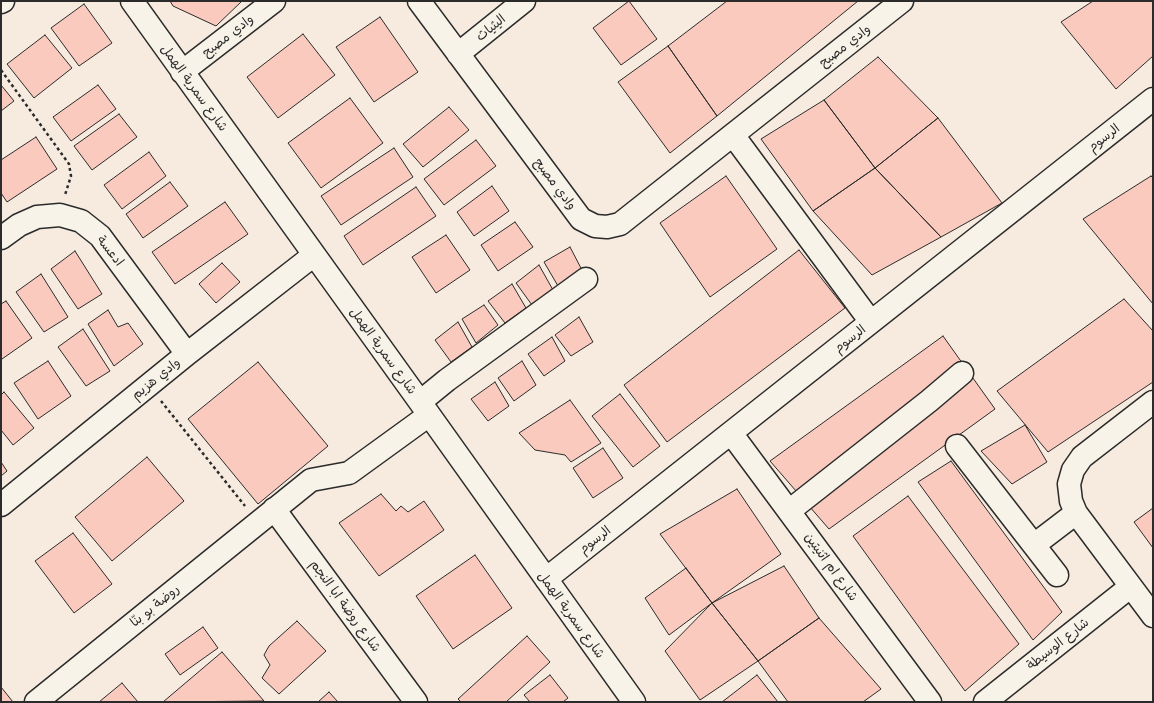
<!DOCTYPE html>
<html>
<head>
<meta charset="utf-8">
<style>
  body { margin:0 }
  #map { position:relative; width:1154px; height:703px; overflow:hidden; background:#f7ebdf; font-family:"Comic Neue",sans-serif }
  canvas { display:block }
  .frame { position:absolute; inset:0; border:2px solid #2b2b2b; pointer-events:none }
</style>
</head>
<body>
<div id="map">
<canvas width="1154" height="703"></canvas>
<div class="frame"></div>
</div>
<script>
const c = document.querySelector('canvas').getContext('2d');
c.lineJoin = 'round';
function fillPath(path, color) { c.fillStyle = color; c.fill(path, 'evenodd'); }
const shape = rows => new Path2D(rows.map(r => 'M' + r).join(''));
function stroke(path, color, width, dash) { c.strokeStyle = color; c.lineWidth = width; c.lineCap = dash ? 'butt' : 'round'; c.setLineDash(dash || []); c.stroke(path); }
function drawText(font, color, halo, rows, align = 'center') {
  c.font = font + ' "Comic Neue","Playpen Sans Arabic",sans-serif'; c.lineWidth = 3; c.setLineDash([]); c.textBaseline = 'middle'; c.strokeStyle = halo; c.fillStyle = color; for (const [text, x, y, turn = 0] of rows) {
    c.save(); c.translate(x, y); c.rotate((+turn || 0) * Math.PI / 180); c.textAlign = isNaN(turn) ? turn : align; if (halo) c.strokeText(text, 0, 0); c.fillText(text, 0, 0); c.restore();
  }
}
const building = shape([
  [170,1,242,1,216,26,173,6,170,1],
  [629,1,657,39,621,65,593,28,629,1],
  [727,1,858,1,717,116,668,46,727,1],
  [1093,1,1153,1,1153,56,1116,89,1061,22,1093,1],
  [84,4,112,43,79,66,51,28,84,4],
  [380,17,418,72,374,102,336,47,380,17],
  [303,34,335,75,278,118,247,77,303,34],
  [45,35,72,68,34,98,7,64,45,35],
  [668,46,717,116,670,153,618,82,668,46],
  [878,57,938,118,875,168,824,100,878,57],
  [1,85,14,101,1,111,1,85],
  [98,85,116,109,71,141,53,117,98,85],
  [350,98,383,143,321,188,288,143,350,98],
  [824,100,875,168,813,211,761,139,824,100],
  [449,107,469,130,423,167,403,144,449,107],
  [119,114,137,137,92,170,74,146,119,114],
  [938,118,1002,203,941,237,875,168,938,118],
  [36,137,57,169,7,202,1,193,1,160,36,137],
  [476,140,496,166,444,205,424,179,476,140],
  [394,148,413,177,341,225,321,196,394,148],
  [149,152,166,176,122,209,104,185,149,152],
  [875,168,941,237,872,275,813,211,875,168],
  [726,176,777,249,710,297,660,223,726,176],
  [1151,176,1153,178,1153,304,1083,219,1151,176],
  [170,182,188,206,143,238,126,214,170,182],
  [492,186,509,211,474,236,457,212,492,186],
  [416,187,436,216,363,265,344,236,416,187],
  [225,202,248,234,175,284,152,252,225,202],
  [515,222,533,247,498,271,481,245,515,222],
  [446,235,470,270,436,293,412,257,446,235],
  [570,247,583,272,558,286,544,262,570,247],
  [799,250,845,308,667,442,624,385,799,250],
  [75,251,102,294,78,309,51,269,75,251],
  [222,263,240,282,216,303,199,284,222,263],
  [539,265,553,290,532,305,516,283,539,265],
  [41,274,68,317,44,332,16,292,41,274],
  [512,284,526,308,505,323,488,301,512,284],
  [1124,299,1153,331,1153,382,1048,452,997,391,1124,299],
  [6,301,32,338,2,359,1,358,1,304,6,301],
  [484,305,498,325,476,343,462,319,484,305],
  [108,310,118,327,128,323,143,344,114,366,88,324,108,310],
  [579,317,593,342,571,356,555,335,579,317],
  [458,322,472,347,451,362,435,340,458,322],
  [83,329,110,371,86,386,58,347,83,329],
  [943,336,995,409,829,529,770,461,943,336],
  [552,337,565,361,544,376,528,354,552,337],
  [48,361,71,396,38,419,14,383,48,361],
  [522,361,536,385,514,401,498,378,522,361],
  [258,362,328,446,258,504,188,419,258,362],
  [495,382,509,406,488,421,471,399,495,382],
  [4,392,34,428,13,445,1,430,1,395,4,392],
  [620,394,660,446,633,467,592,416,620,394],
  [570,400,601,443,571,462,565,455,535,450,519,433,570,400],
  [1025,425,1047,462,1012,484,981,451,1025,425],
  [603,448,623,478,593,498,573,468,603,448],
  [147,457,184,501,112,561,75,517,147,457],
  [951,461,1062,612,1033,640,918,482,951,461],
  [1,462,7,471,1,476,1,462],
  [737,489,781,554,712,603,660,534,737,489],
  [381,494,396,511,401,506,408,512,424,501,444,530,379,576,339,523,381,494],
  [908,496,1019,644,965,691,853,536,908,496],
  [1153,508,1153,548,1134,522,1153,508],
  [73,533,112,584,74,613,35,561,73,533],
  [475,555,512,608,453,649,416,596,475,555],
  [784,566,819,618,758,661,712,603,784,566],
  [686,568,712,603,669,635,645,598,686,568],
  [712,603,758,661,700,700,665,651,712,603],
  [819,618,881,689,863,702,788,702,758,661,819,618],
  [297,621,326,651,279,694,262,678,270,665,264,655,269,646,297,621],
  [203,627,218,648,180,675,165,654,203,627],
  [527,636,550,662,506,702,461,702,458,699,527,636],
  [222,652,264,701,163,702,222,652],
  [550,675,568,698,563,702,530,702,524,695,550,675],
  [757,675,778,702,722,702,757,675],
  [122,683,138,702,99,702,122,683],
  [1,687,13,702,1,702,1,687],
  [329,692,338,702,318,702,329,692]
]);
fillPath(building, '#f9cabd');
stroke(building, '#2b2b2b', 1);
const minor = shape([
  [132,1,420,402,634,702],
  [419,1,581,219,595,226,607,227,620,224,902,1],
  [1,2,3,1],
  [458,54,524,1],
  [182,72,274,1],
  [733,135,871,322],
  [1,238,19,225,37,217,60,215,81,221,100,236,187,354],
  [420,402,447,380,586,279],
  [1153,402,1082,457,1073,470,1069,484,1071,501,1076,513,1153,616],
  [731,433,930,702],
  [957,446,1057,575],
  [1,505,187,354,314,255],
  [274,509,416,702],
  [789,511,929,401,962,373],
  [1034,545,1076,513],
  [546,579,1153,99],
  [36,702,311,480,349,473,429,415],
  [985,702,1130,587]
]);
stroke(minor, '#2b2b2b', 25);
stroke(shape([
  [1,70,69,164,71,176,65,195],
  [161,401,245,506]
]), '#2b2b2b', 2.5, [3, 3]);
stroke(minor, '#f7f3e8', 22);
drawText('13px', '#2b2b2b', '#f7f3e8', [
  ["اليثياث",491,28,-39],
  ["وادي مصبح",228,36,-38],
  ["وادي مصبح",845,46,-38],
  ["شارع سمرية الهمل",194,88,54],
  ["الرسوم",1104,138,-38],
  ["وادي مصبح",555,184,53],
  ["ادعسة",110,251,52],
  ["الرسوم",850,339,-38],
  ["شارع سمرية الهمل",383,351,54],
  ["وادي هزيم",156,379,-39],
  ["الرسوم",595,540,-38],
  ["شارع ام اثنيتين",831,567,54],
  ["روضة بو بنّا",155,606,-39],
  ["شارع روضة ابا النجم",345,606,54],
  ["شارع سمرية الهمل",571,615,54],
  ["شارع الوسيطة",1058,644,-38]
]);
</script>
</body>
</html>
